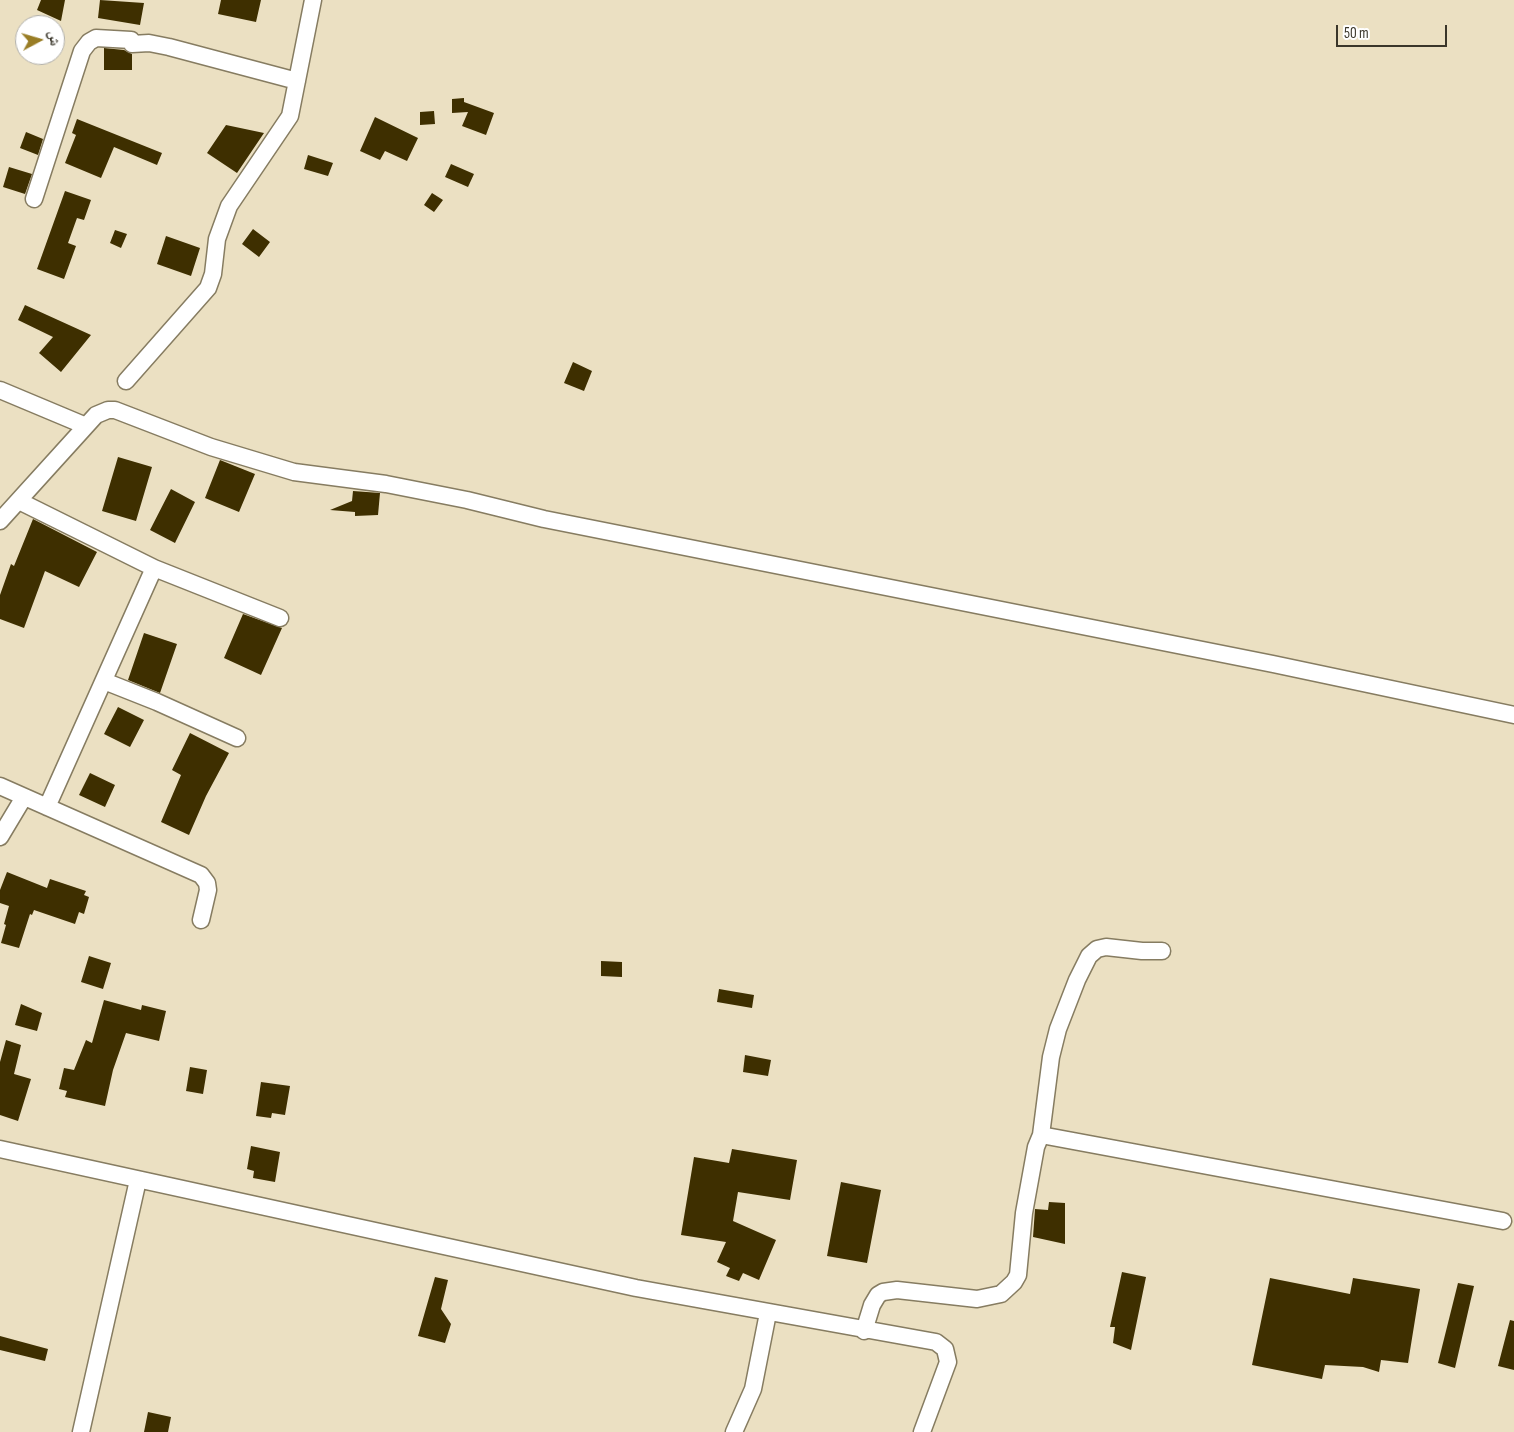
<!DOCTYPE html>
<html>
<head>
<meta charset="utf-8">
<style>
  body { margin:0 }
  #map { position:relative; width:1514px; height:1432px; overflow:hidden; background:#ebe0c2; font-family:"Sofia Sans Condensed","Noto Naskh Arabic",sans-serif }
  canvas { display:block }
  .north { position:absolute; left:15px; top:15px; width:50px; height:50px; box-sizing:border-box; background:#fff; border:1px solid #b0afaa; border-radius:50%; rotate:84deg; font-size:14px; font-weight:700; line-height:20px; text-align:center; color:#3a362a }
  .north::after { content:''; display:block; margin:auto; width:18px; height:22px; background:#997d25; clip-path:polygon(50% 0,100% 100%,50% 72%,0 100%) }
  .scale { position:absolute; left:1336px; top:25px; width:111px; height:22px; box-sizing:border-box; border:2px solid #3a362a; border-top:0; padding-left:6px; font-size:15px; line-height:18px; white-space:nowrap; color:#3a362a; -webkit-text-stroke:4px #fff; paint-order:stroke }
</style>
</head>
<body>
<div id="map">
<canvas width="1514" height="1432"></canvas>
<div class="north">ش</div>
<div class="scale">50 m</div>
</div>
<script>
const c = document.querySelector('canvas').getContext('2d');
c.lineJoin = 'round';
function fillPath(path, color) { c.fillStyle = color; c.fill(path, 'evenodd'); }
const shape = rows => new Path2D(rows.map(r => 'M' + r).join(''));
function stroke(path, color, width, dash) { c.strokeStyle = color; c.lineWidth = width; c.lineCap = dash ? 'butt' : 'round'; c.setLineDash(dash || []); c.stroke(path); }
fillPath(shape([
  [41,0,65,0,61,21,37,10],
  [100,0,144,3,140,25,98,18],
  [221,0,261,0,256,22,218,14],
  [104,48,124,50,132,54,132,70,104,70],
  [464,98,464,102,494,113,486,135,462,126,468,112,452,113,452,99],
  [434,111,435,124,420,125,420,112],
  [375,117,418,138,407,161,385,151,380,160,360,151],
  [77,119,162,153,157,165,114,147,101,178,65,163,76,135,72,133],
  [226,125,264,133,237,173,207,153],
  [26,132,43,139,38,155,20,148],
  [308,155,333,163,328,176,304,169],
  [451,164,474,174,468,187,445,177],
  [9,167,32,174,25,194,3,187],
  [65,191,91,200,84,220,77,218,68,243,76,246,64,279,37,269],
  [432,193,443,200,434,212,424,205],
  [253,229,270,242,259,257,242,244],
  [115,230,127,234,121,248,110,243],
  [166,236,200,248,191,276,157,264],
  [25,305,91,335,61,372,39,353,53,337,18,320],
  [573,362,592,371,584,391,564,383],
  [118,457,152,467,136,521,102,511],
  [220,460,255,474,239,512,205,498],
  [171,489,195,502,175,543,150,530],
  [353,491,380,493,378,515,355,516,355,512,330,510,352,501],
  [33,519,97,552,79,587,45,571,24,628,0,619,0,595,11,564,14,566],
  [243,614,282,628,261,675,224,658],
  [144,633,177,644,160,693,128,680],
  [118,707,144,720,130,747,104,734],
  [190,733,229,753,206,796,189,835,161,822,181,775,172,770],
  [90,773,115,785,105,807,79,795],
  [7,872,47,888,50,879,86,891,84,895,89,897,84,914,79,912,75,924,34,910,32,915,30,914,19,948,1,943,6,925,4,924,9,906,0,903,0,890],
  [89,956,111,963,103,989,81,982],
  [601,961,622,962,622,977,601,976],
  [719,989,754,995,752,1008,717,1002],
  [104,1000,141,1010,142,1005,166,1011,159,1041,126,1033,113,1070,105,1106,65,1097,67,1091,59,1089,64,1068,74,1070,86,1040,92,1043],
  [21,1004,42,1013,37,1031,15,1025],
  [6,1040,21,1045,14,1074,31,1079,18,1121,0,1115,0,1062],
  [745,1055,771,1060,768,1076,743,1072],
  [190,1067,207,1070,203,1094,186,1091],
  [261,1082,290,1086,285,1115,272,1113,271,1118,256,1116],
  [251,1146,280,1152,275,1182,253,1178,254,1171,247,1169],
  [732,1149,797,1160,790,1200,738,1192,733,1221,776,1240,759,1280,743,1273,739,1281,726,1276,730,1268,717,1262,726,1242,681,1235,694,1157,729,1163],
  [841,1182,881,1190,867,1263,827,1256],
  [1049,1202,1065,1203,1065,1244,1033,1237,1035,1209,1048,1210],
  [1122,1272,1146,1277,1131,1350,1113,1343,1115,1327,1110,1327],
  [435,1277,448,1280,441,1309,451,1324,445,1343,418,1336],
  [1270,1278,1350,1294,1353,1278,1420,1289,1408,1363,1381,1360,1379,1372,1363,1367,1325,1365,1322,1379,1252,1365],
  [1458,1283,1474,1286,1455,1368,1438,1363],
  [1510,1320,1514,1321,1514,1370,1498,1366],
  [0,1336,48,1349,45,1361,0,1350],
  [148,1412,171,1417,168,1432,144,1432]
]), '#3e2f00');
const minor = shape([
  [34,199,82,51,89,42,96,38,131,40,132,44,149,43,169,47,297,81],
  [126,381,208,288,213,274,217,239,229,206,290,116,313,0],
  [0,390,86,426],
  [19,501,154,568,280,618],
  [0,521,96,415,108,410,115,410,211,447,294,472,386,484,467,500,544,519,1273,664,1514,715],
  [104,681,157,702,237,738],
  [0,786,201,875,207,883,208,890,201,920],
  [47,807,154,568],
  [0,837,24,797],
  [1041,1135,1503,1221],
  [0,1149,636,1288,936,1342,945,1349,948,1362,922,1432],
  [864,1331,872,1305,878,1295,883,1292,897,1290,977,1299,1001,1294,1014,1282,1018,1275,1024,1213,1036,1147,1041,1135,1051,1057,1058,1029,1077,980,1089,956,1097,949,1106,947,1142,951,1162,951],
  [81,1432,138,1180],
  [734,1432,753,1389,768,1313]
]);
stroke(minor, '#867c61', 19);
stroke(minor, '#fff', 16);
</script>
</body>
</html>
